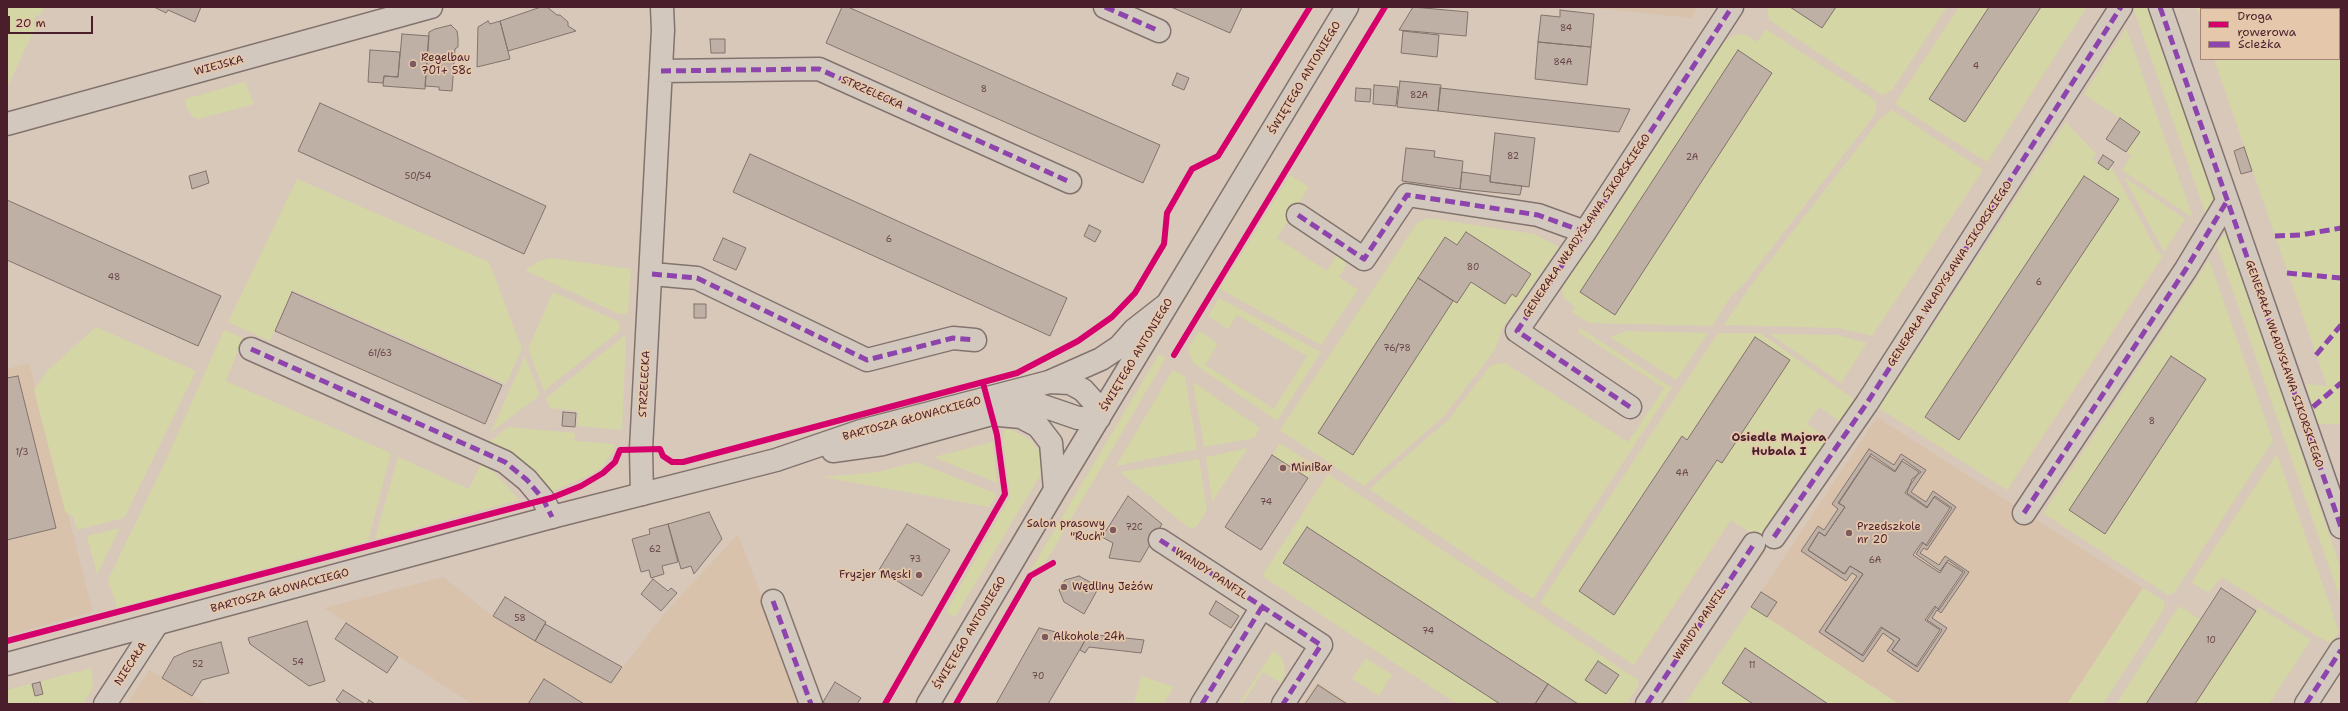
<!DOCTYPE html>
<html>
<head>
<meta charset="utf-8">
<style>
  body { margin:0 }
  #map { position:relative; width:2348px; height:711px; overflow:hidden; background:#d8c8b9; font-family:"Shantell Sans",sans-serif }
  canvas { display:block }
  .frame { position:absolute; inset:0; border:8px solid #4a1f2b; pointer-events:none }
  .legend { position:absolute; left:2200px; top:8px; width:140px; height:52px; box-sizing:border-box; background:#e5c8ac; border:1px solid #a78478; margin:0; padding:5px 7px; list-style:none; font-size:12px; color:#4a1f2b }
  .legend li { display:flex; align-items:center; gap:8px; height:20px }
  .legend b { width:20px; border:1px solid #a78478 }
  .scale { position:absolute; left:8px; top:16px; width:85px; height:18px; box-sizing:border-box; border:2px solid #4a1f2b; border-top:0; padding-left:5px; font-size:12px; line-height:14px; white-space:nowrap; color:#4a1f2b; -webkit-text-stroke:3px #e5c8ac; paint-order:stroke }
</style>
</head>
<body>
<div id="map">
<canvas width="2348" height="711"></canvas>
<div class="frame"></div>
<ul class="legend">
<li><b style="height:5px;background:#d6006c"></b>Droga rowerowa</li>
<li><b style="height:5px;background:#8e44ad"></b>Ścieżka</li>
</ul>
<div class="scale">20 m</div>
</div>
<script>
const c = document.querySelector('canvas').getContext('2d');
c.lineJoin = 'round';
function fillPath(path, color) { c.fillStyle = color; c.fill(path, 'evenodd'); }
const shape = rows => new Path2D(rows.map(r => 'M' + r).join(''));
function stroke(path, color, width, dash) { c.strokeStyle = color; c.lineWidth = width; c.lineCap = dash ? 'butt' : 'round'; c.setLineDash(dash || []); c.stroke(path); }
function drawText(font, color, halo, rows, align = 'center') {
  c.font = font + ' "Shantell Sans",sans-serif'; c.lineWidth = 3.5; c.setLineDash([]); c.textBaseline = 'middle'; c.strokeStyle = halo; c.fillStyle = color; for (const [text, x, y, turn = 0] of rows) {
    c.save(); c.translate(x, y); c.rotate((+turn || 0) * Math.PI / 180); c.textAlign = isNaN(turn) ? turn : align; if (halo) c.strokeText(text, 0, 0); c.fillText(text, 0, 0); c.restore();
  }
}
fillPath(shape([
  [1586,7,1698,7,1691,18],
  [29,363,93,612,7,636,7,369],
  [1877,417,2143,588,2067,704,1899,704,1751,607],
  [738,534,803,704,472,704,324,608,443,577,493,616,611,683,664,614],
  [149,670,205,704,127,704],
  [1317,682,1351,704,1303,704]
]), '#d9c2ab');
fillPath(shape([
  [7,7,45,7,40,16,36,14,33,24,36,26,7,88],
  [1767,7,1947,7,1892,90,1882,95,1769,20],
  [1959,7,2087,7,1987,162,1895,104],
  [2133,7,2147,7,2214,198,2206,215],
  [2196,7,2341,7,2341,429,2339,424,2318,424,2306,384,2327,386,2214,59,2339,59,2339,9,2201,9,2201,21],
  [2126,28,2193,218,2122,170,2131,156,2126,152,2140,132,2084,94],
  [1766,29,1876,101,1876,113,1744,284,1731,296,1712,326,1589,323,1572,312,1575,307,1563,297,1562,292,1564,282,1722,43,1737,34,1746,35,1757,42],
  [245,82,254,104,198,119,193,117,187,109,185,99],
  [1892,110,1983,170,1872,336,1839,328,1724,325,1752,284,1880,119],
  [2066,122,2096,154,2093,160,2108,170,2111,166,2157,251,2163,256,2007,490,1879,408],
  [1290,175,1309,187,1277,238,1327,271,1338,253,1342,256,1346,266,1339,277,1358,290,1321,345,1220,289],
  [2124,177,2185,219,2164,252],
  [297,179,489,262,522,349,506,384,292,290,270,341,228,322],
  [1428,218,1534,234,1559,247,1503,327,1495,350,1444,416,1364,486,1280,430,1417,223],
  [2226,234,2341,569,2341,601,2216,243],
  [551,258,631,269,628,313,619,314,525,270,539,261],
  [2209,260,2273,441,2174,593,2168,595,2043,513],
  [553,292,619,322,619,331,544,391,528,349],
  [1219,298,1321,352,1277,421,1193,363,1188,348,1199,331,1218,344,1205,365,1274,409,1307,356,1237,315,1228,329,1208,316],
  [96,327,196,371,124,518,77,530,73,517,65,511,34,390,47,371],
  [1580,328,1672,388,1533,599,1369,489,1448,420,1491,365,1505,363,1628,442,1664,388,1578,332],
  [224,330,243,338,226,381,391,453,368,541,117,608,108,580,166,460],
  [1626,331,1708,333,1676,380,1610,337],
  [1718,333,1760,333,1855,400,1841,422,1819,407,1807,424,1829,439,1762,540,1731,520,1634,665,1540,603],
  [1770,334,1837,335,1867,343,1841,383],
  [624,336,626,339,622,430,578,426,578,411,550,408,546,398],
  [1159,354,1166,358,1045,563,1030,571],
  [525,356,540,395,491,432],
  [1173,370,1185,377,1197,449,1116,466],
  [1193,382,1260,428,1254,438,1204,447],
  [508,427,575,433,574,441,615,444,614,450,603,466,590,475,551,492,533,470,490,441],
  [1005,429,1012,430,1032,441,1039,451,1042,462,1040,476,955,617,946,612,1010,497,1003,441],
  [993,442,997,483,934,457],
  [1280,443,1315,466,1308,478,1272,455],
  [1248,448,1212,502,1206,457],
  [2277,454,2339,632,2331,643,2315,635,2222,577,2208,593,2192,582],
  [398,457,469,489,481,464,496,474,519,500,375,539],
  [1199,459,1207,510,1197,526,1190,529,1120,472],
  [916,462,997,494,989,507,823,477,878,472],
  [1328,474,1638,680,1639,685,1627,704,1457,704,1262,576],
  [120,528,97,574,87,536],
  [2143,588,2164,601,2165,608,2103,704,2067,704],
  [2221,588,2256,611,2259,607,2311,640,2269,704,2116,704,2179,606,2201,620],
  [1751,607,1899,704,1690,704,1686,702],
  [1273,651,1281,657,1284,663,1285,673,1281,683,1263,672,1242,704,1239,704],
  [1366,658,1392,675,1379,696,1352,679],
  [92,668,93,688,83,704,7,704,7,690],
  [1141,676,1174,687,1163,704,1134,704]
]), '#d4d6a5');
const building = shape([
  [154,7,201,7,195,22,168,10,166,13,154,7],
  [541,7,547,7,557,15,560,15,568,22,568,26,576,31,508,51,500,21,541,7],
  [842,7,848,7,1160,145,1143,183,826,43,842,7],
  [1171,7,1242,7,1230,33,1171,7],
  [1413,7,1468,12,1466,36,1399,30,1413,7],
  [1790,7,1836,7,1822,28,1790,7],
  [1989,7,2041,7,1965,122,1929,99,1989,7],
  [1560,10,1594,14,1591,47,1538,42,1541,15,1560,17,1560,10],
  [488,21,490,24,500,21,510,59,477,67,478,27,488,21],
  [451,25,457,31,458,38,458,47,455,49,452,91,439,90,439,87,425,86,429,32,435,29,451,25],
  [1403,31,1439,35,1437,57,1401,53,1403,31],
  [402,34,429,36,425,89,383,86,384,76,398,77,402,34],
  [710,39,725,39,725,53,711,53,710,39],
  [1538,42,1591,47,1587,85,1535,79,1538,42],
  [370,50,400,52,398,77,384,76,383,83,368,82,370,50],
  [1738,50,1772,73,1615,315,1580,292,1738,50],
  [1177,73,1189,78,1184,90,1172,85,1177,73],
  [1400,81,1441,85,1438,111,1397,107,1400,81],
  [1374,85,1398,87,1396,106,1373,104,1374,85],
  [1356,88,1371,89,1370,102,1355,101,1356,88],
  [1440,88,1630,109,1619,132,1438,111,1440,88],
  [320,103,546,206,524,254,298,151,320,103],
  [2120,118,2140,132,2126,152,2106,139,2120,118],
  [1495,133,1535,138,1529,187,1490,182,1495,133],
  [2244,147,2252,171,2241,174,2234,151,2244,147],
  [1406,148,1435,151,1434,157,1463,161,1460,189,1402,181,1406,148],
  [750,154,1067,298,1050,336,733,192,750,154],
  [2103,155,2114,162,2108,170,2098,163,2103,155],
  [206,171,209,183,192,189,189,176,206,171],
  [1462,172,1490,176,1490,182,1522,186,1520,195,1460,189,1462,172],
  [2084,176,2119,199,1959,440,1925,417,2084,176],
  [7,200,221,296,198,346,7,260,7,200],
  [1089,225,1101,231,1095,242,1084,236,1089,225],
  [1466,232,1531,274,1516,297,1512,294,1505,304,1471,282,1457,303,1418,278,1445,237,1457,245,1466,232],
  [723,238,746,248,736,270,713,260,723,238],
  [1418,278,1453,301,1353,455,1318,433,1418,278],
  [292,292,502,385,485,424,275,331,292,292],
  [694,304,706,304,706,318,694,318,694,304],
  [1755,337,1790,360,1722,463,1717,460,1614,615,1579,591,1682,436,1687,440,1755,337],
  [2171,356,2206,379,2105,534,2069,510,2171,356],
  [18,376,56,528,7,540,7,378,18,376],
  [563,412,576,413,575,427,562,426,563,412],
  [1869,449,1894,465,1901,454,1926,470,1911,492,1926,502,1933,491,1956,507,1927,550,1924,548,1920,553,1939,565,1945,556,1969,572,1941,613,1937,610,1932,618,1947,628,1918,672,1887,651,1894,641,1883,633,1863,662,1819,632,1857,576,1852,573,1846,581,1801,551,1818,526,1824,530,1838,509,1832,504,1869,449],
  [1870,456,1895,472,1902,461,1919,472,1905,493,1927,508,1934,497,1950,508,1926,545,1922,542,1913,555,1940,573,1947,562,1963,572,1938,609,1935,606,1925,620,1940,630,1916,666,1892,650,1900,639,1881,627,1862,655,1825,631,1863,574,1850,566,1845,574,1808,550,1819,532,1825,536,1845,507,1839,503,1870,456],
  [1871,454,1895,471,1903,459,1921,472,1912,479,1907,493,1927,507,1935,496,1952,508,1927,546,1923,543,1916,554,1940,571,1948,560,1965,572,1939,610,1936,607,1927,620,1942,630,1917,667,1892,650,1900,639,1882,628,1863,656,1825,631,1863,574,1850,566,1844,574,1808,550,1819,532,1825,536,1845,507,1838,503,1871,454],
  [1272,455,1308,478,1261,550,1225,527,1272,455],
  [1128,496,1162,524,1140,562,1109,558,1113,543,1102,537,1128,496],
  [709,512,722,539,694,574,691,566,681,569,668,524,709,512],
  [668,524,678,562,662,566,664,574,651,578,649,570,641,572,632,539,650,534,649,529,668,524],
  [907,524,950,550,922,596,879,570,907,524],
  [1307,527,1548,684,1535,704,1500,704,1283,563,1307,527],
  [1079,576,1099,587,1084,614,1064,602,1059,590,1065,580,1079,576],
  [653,579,668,591,671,588,677,593,661,611,641,594,653,579],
  [2221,588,2256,611,2195,704,2146,704,2221,588],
  [1761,592,1777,602,1767,617,1751,607,1761,592],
  [505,597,546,622,535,641,493,616,505,597],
  [1216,601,1239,616,1231,628,1209,614,1216,601],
  [307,621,325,681,309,686,250,644,248,638,307,621],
  [346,623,398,657,387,673,335,639,346,623],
  [545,624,622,667,611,683,535,641,545,624],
  [1039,628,1086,639,1048,704,996,704,1039,628],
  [1088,634,1144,640,1141,653,1089,647,1085,653,1080,650,1088,634],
  [221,642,229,673,202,680,192,696,162,678,174,657,188,651,221,642],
  [1745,648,1828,704,1753,704,1722,683,1745,648],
  [1598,661,1619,675,1606,694,1585,680,1598,661],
  [544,679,584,704,528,704,544,679],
  [40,682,43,694,35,696,32,684,40,682],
  [835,682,861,698,857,704,826,704,823,702,835,682],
  [1548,684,1578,704,1535,704,1548,684],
  [1318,685,1347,704,1305,704,1318,685],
  [343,690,365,704,342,704,336,700,343,690],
  [369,700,375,704,367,704,369,700]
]);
fillPath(building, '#beb0a4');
stroke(building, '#82736e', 1);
const street = shape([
  [1105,7,1159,31],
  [2160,7,2341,527],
  [661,71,819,69,1070,182],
  [7,124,431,7],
  [1298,215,1364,259,1407,195,1538,215,1585,232],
  [652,274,697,278,867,360,953,338,975,340],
  [251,349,505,462,527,480,543,499,552,517],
  [1630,407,1517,331,1585,232,1732,7],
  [642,494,641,449,663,30,662,7],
  [2024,513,2186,269,2227,201],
  [1774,537,1867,403,2121,7],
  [1160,540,1321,645,1283,704],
  [773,601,811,704],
  [105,704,157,624],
  [1202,704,1262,607],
  [1647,704,1754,544],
  [2306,704,2341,650]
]);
const secondary = shape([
  [1049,382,1070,383,1083,390,1093,401,1099,418],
  [999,415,1021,417,1038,426,1051,443,1055,490],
  [833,451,883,444,1021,406,1040,405,1078,418,1099,418],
  [7,664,552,517,776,460,861,431,1049,382,1101,359,1119,347,1134,330,1166,305],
  [928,704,1055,490,1347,7]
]);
stroke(street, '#82736e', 25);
stroke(secondary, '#82736e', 25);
stroke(street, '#d3c8be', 22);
stroke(secondary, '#d3c8be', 22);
stroke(shape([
  [1105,7,1159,31],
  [2160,7,2341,527],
  [661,71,819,69,1070,182],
  [1298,215,1364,259,1407,195,1538,215,1585,232],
  [2275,236,2300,235,2341,228],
  [2287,273,2341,278],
  [652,274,697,278,867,360,953,338,975,340],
  [251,349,505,462,527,480,543,499,552,517],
  [2316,355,2341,325],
  [1630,407,1517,331,1585,232,1732,7],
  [2313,407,2341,383],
  [2024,513,2186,269,2227,201],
  [1774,537,1867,403,2121,7],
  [1160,540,1321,645,1283,704],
  [773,601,811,704],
  [1202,704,1262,607],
  [1647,704,1754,544],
  [2306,704,2341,650]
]), '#8e44ad', 5, [10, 5]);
stroke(shape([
  [1174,355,1385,7],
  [7,641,551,498,581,486,603,473,615,462,620,450,660,449,663,456,672,462,683,462,1017,373,1078,341,1112,317,1135,293,1164,244,1167,213,1192,169,1218,156,1310,7],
  [885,704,1005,494,997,435,983,383],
  [956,704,1030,576,1053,563]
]), '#d6006c', 6);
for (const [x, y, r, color] of [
  [413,64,4,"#7c5a5d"],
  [1283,468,4,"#7c5a5d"],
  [1113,530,4,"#7c5a5d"],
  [1849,533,4,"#7c5a5d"],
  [919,575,4,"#7c5a5d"],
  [1064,587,4,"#7c5a5d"],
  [1045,637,4,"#7c5a5d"]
]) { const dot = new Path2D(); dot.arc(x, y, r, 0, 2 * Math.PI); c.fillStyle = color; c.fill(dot); stroke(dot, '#e5c8ac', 1.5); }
drawText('9px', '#68444a', null, [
  ["84",1566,29],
  ["84A",1563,63],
  ["4",1976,67],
  ["8",984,90],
  ["82A",1419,96],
  ["82",1513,157],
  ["2A",1692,158],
  ["50/54",418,177],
  ["6",889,240],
  ["80",1473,268],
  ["48",114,278],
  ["6",2039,283],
  ["76/78",1397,349],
  ["61/63",380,354],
  ["8",2152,422],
  ["1/3",22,453],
  ["4A",1682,474],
  ["74",1266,503],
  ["72C",1134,528],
  ["62",655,550],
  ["73",915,560],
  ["6A",1875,561],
  ["58",520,619],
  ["74",1428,632],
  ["10",2211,641],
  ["54",298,663],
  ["52",198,665],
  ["11",1752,666],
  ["70",1038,677]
]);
drawText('11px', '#4a1f2b', '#e5c8ac', [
  ["Regelbau",421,58],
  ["701+ 58c",421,71],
  ["MiniBar",1291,468],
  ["Salon prasowy",1105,524,"right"],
  ["\"Ruch\"",1105,537,"right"],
  ["Przedszkole",1857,527],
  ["nr 20",1857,540],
  ["Fryzjer Męski",911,575,"right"],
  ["Wędliny Jeżów",1072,587],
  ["Alkohole 24h",1053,637]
], 'left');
drawText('11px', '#4a1f2b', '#e5c8ac', [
  ["WIEJSKA",219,66,-15],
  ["ŚWIĘTEGO ANTONIEGO",1305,78,-59],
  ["STRZELECKA",872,93,24],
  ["GENERAŁA WŁADYSŁAWA SIKORSKIEGO",1587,226,-56],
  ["GENERAŁA WŁADYSŁAWA SIKORSKIEGO",1950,274,-57],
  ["ŚWIĘTEGO ANTONIEGO",1137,355,-59],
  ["GENERAŁA WŁADYSŁAWA SIKORSKIEGO",2284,364,71],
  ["STRZELECKA",645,384,-87],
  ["BARTOSZA GŁOWACKIEGO",912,419,-15],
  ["WANDY PANFIL",1211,574,33],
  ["BARTOSZA GŁOWACKIEGO",280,591,-15],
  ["WANDY PANFIL",1700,624,-56],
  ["ŚWIĘTEGO ANTONIEGO",970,633,-59],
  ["NIECAŁA",131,664,-57]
]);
drawText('bold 12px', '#4a1f2b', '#e5c8ac', [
  ["Osiedle Majora",1779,438],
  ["Hubala I",1779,452]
]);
</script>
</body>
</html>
